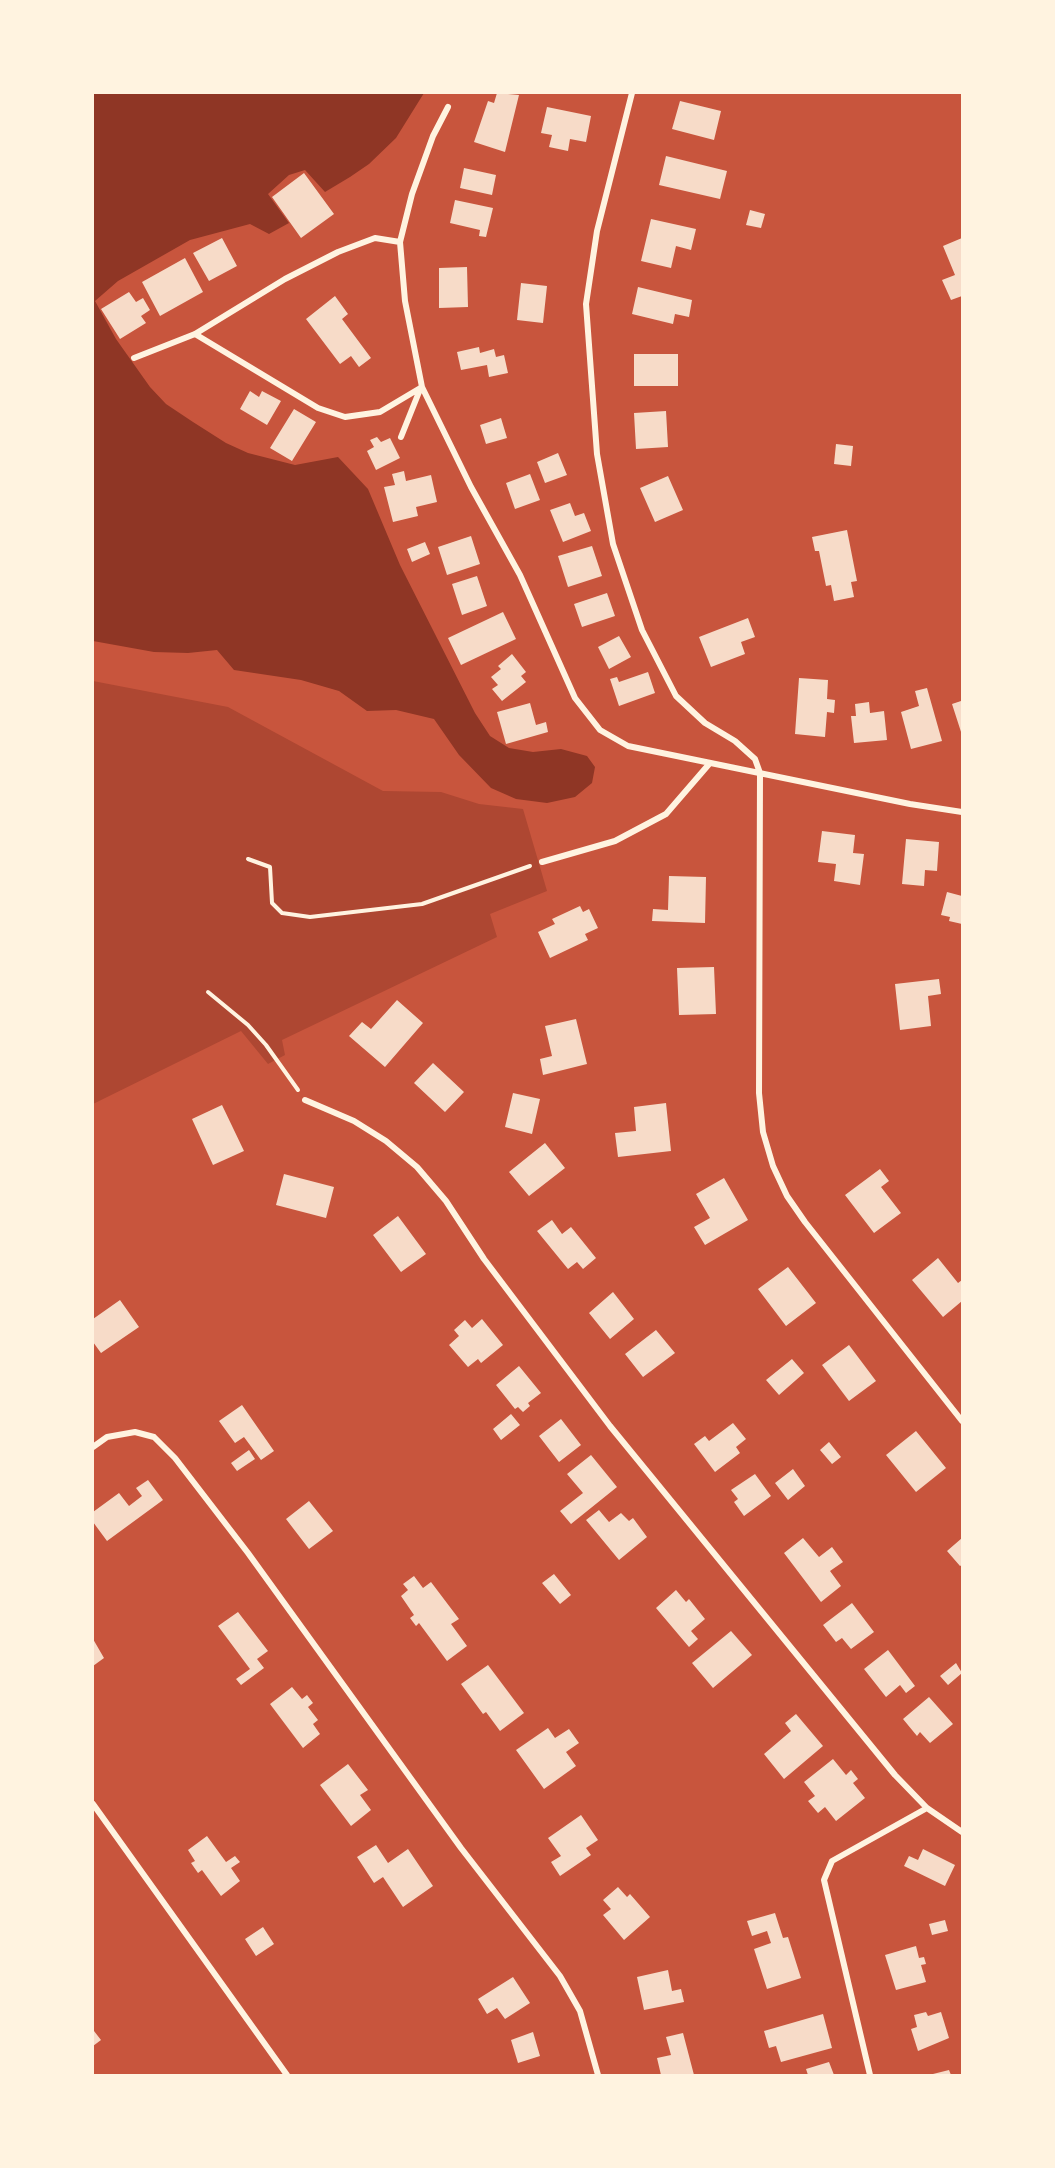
<!DOCTYPE html>
<html>
<head>
<meta charset="utf-8">
<style>
  body { margin:0 }
  #map { position:relative; width:1055px; height:2168px; overflow:hidden; background:#c8553d; font-family:Overpass,sans-serif }
  canvas { display:block }
  .frame { position:absolute; inset:0; border:94px solid #fff3e0; pointer-events:none }
</style>
</head>
<body>
<div id="map">
<canvas width="1055" height="2168"></canvas>
<div class="frame"></div>
</div>
<script>
const c = document.querySelector('canvas').getContext('2d');
c.lineJoin = 'round';
function fillPath(path, color) { c.fillStyle = color; c.fill(path, 'evenodd'); }
const shape = rows => new Path2D(rows.map(r => 'M' + r).join(''));
function stroke(path, color, width, dash) { c.strokeStyle = color; c.lineWidth = width; c.lineCap = dash ? 'butt' : 'round'; c.setLineDash(dash || []); c.stroke(path); }
fillPath(shape([
  [93,681,228,707,383,791,441,792,479,804,523,809,547,891,490,914,497,937,282,1040,285,1055,268,1064,241,1031,93,1104]
]), '#ae4732');
fillPath(shape([
  [93,93,424,93,396,138,369,164,350,177,325,192,305,170,289,175,268,194,289,223,269,234,250,224,190,240,118,281,95,301,116,339,150,387,166,404,193,422,226,443,248,453,295,465,338,457,368,489,400,565,475,713,490,736,509,748,533,752,561,749,587,756,595,767,592,783,575,797,547,803,516,799,491,788,459,755,434,719,396,710,367,711,339,691,301,680,234,670,217,650,188,653,154,652,93,641]
]), '#8f3625');
fillPath(shape([
  [497,93,519,95,505,152,474,142,488,101,494,103],
  [680,101,721,111,714,140,672,129],
  [547,107,591,116,586,142,570,139,568,151,549,147,552,135,541,133],
  [666,156,727,171,720,199,659,185],
  [464,168,496,175,492,195,460,188],
  [304,173,334,214,301,238,272,197],
  [455,200,493,208,486,237,479,236,480,230,450,223],
  [750,210,765,214,761,228,746,225],
  [651,219,696,229,691,250,676,246,671,268,641,261],
  [222,238,237,266,209,281,193,253],
  [962,238,962,296,951,300,942,280,955,275,943,246],
  [185,258,203,292,160,316,142,282],
  [467,267,468,307,439,308,439,268],
  [521,283,547,286,543,323,517,320],
  [638,287,692,300,689,317,675,314,673,324,632,314],
  [129,292,136,302,143,298,150,310,141,316,146,323,120,339,101,309],
  [335,296,348,314,342,319,371,358,359,367,351,356,340,364,306,319],
  [479,347,480,353,494,349,496,357,504,355,508,373,489,377,487,365,461,370,457,352],
  [634,354,678,354,678,386,634,386],
  [250,391,259,397,262,391,281,401,267,425,240,409],
  [294,409,316,422,292,461,270,448],
  [666,411,668,447,636,449,634,413],
  [501,418,507,438,486,444,480,425],
  [377,437,381,442,390,438,400,458,376,470,367,451,374,447,370,440],
  [836,444,853,446,851,466,834,464],
  [558,453,567,475,545,483,537,462],
  [404,471,406,481,431,475,437,502,416,507,418,516,393,522,384,487,395,485,392,474],
  [530,474,540,500,515,509,506,483],
  [668,476,683,510,655,522,640,488],
  [570,503,575,516,584,513,591,531,563,542,550,510],
  [847,530,857,581,851,582,854,597,834,601,831,585,826,586,819,551,815,551,812,537],
  [471,536,480,564,447,575,438,547],
  [425,542,430,554,412,562,407,549],
  [592,546,602,576,568,587,558,556],
  [477,576,487,606,462,615,452,584],
  [607,593,615,616,582,627,574,604],
  [503,612,516,639,461,665,448,638],
  [748,618,755,637,741,642,745,654,711,667,699,637],
  [619,636,631,657,609,669,598,647],
  [512,654,526,672,521,676,526,682,502,701,492,689,498,685,491,677,501,669,498,666],
  [648,672,655,693,619,706,610,679,617,677,619,682],
  [799,678,828,680,827,699,835,700,834,713,827,712,825,737,795,734],
  [927,688,942,741,911,749,901,712,919,706,915,691],
  [961,701,962,705,962,735,952,704],
  [869,702,870,713,884,711,887,740,854,743,851,716,856,716,855,704],
  [530,703,536,725,546,722,548,732,506,744,497,712],
  [822,831,855,835,853,853,864,854,860,885,834,881,836,864,818,862],
  [906,839,939,842,937,871,925,870,924,886,902,884],
  [669,876,706,877,705,923,652,921,653,909,668,910],
  [947,892,962,896,962,924,949,921,950,917,941,915],
  [580,906,583,912,589,909,598,928,585,934,588,940,550,958,538,932,555,924,552,919],
  [714,967,716,1014,679,1015,677,968],
  [939,979,941,994,928,996,931,1026,900,1030,895,984],
  [397,1000,423,1023,385,1067,349,1036,362,1022,371,1029],
  [576,1019,587,1064,543,1075,540,1059,552,1056,545,1026],
  [433,1063,464,1092,445,1112,414,1083],
  [513,1093,540,1099,532,1134,505,1127],
  [666,1103,671,1151,618,1157,615,1133,636,1131,634,1107],
  [222,1105,244,1151,213,1165,192,1119],
  [545,1143,565,1168,529,1196,509,1172],
  [880,1169,889,1181,881,1187,901,1213,874,1233,845,1195],
  [284,1174,334,1187,326,1218,276,1205],
  [724,1178,748,1220,705,1245,694,1227,710,1218,696,1194],
  [398,1216,426,1254,401,1272,373,1235],
  [552,1220,562,1234,571,1227,596,1258,583,1269,577,1262,568,1269,537,1231],
  [938,1258,958,1283,962,1280,962,1301,943,1317,912,1280],
  [788,1267,816,1303,786,1326,758,1289],
  [613,1292,634,1319,610,1339,589,1313],
  [120,1300,139,1327,101,1353,93,1342,93,1319],
  [482,1319,503,1345,481,1363,478,1359,468,1367,449,1345,459,1336,454,1330,465,1320,472,1328],
  [656,1330,675,1353,643,1377,625,1354],
  [849,1345,876,1381,849,1401,822,1365],
  [792,1359,804,1373,779,1395,766,1380],
  [519,1366,541,1393,528,1403,530,1406,523,1412,518,1407,515,1409,496,1385],
  [242,1405,274,1451,261,1460,244,1437,235,1443,219,1421],
  [511,1414,520,1425,501,1440,493,1429],
  [561,1419,581,1445,559,1462,539,1436],
  [733,1423,746,1439,736,1447,740,1453,715,1472,694,1444,705,1436,709,1441],
  [916,1431,946,1468,916,1492,886,1455],
  [829,1442,841,1457,832,1464,820,1450],
  [249,1450,255,1459,237,1471,231,1463],
  [591,1455,617,1487,571,1524,560,1511,583,1493,567,1474],
  [793,1469,805,1486,788,1500,775,1483],
  [755,1474,771,1496,744,1516,734,1502,738,1499,731,1490],
  [148,1480,163,1500,107,1541,93,1522,93,1512,119,1493,129,1506,142,1496,136,1488],
  [309,1501,333,1531,309,1549,286,1519],
  [599,1510,609,1522,621,1513,629,1521,633,1518,647,1537,619,1560,586,1520],
  [803,1538,819,1557,832,1547,843,1562,830,1571,841,1586,821,1602,784,1553],
  [962,1538,962,1565,960,1566,947,1551],
  [554,1574,571,1595,560,1604,542,1583],
  [414,1576,423,1588,431,1582,459,1619,451,1624,467,1646,447,1661,419,1623,416,1626,410,1618,414,1615,401,1596,408,1590,403,1584],
  [676,1590,686,1602,689,1599,705,1619,691,1631,698,1639,689,1647,656,1608],
  [852,1603,874,1632,851,1649,842,1638,836,1642,823,1625],
  [238,1612,268,1651,257,1659,264,1668,241,1685,236,1679,250,1669,218,1626],
  [731,1631,752,1655,713,1688,692,1663],
  [93,1639,104,1658,93,1666],
  [888,1650,915,1686,906,1693,900,1685,886,1697,864,1669],
  [956,1663,962,1673,948,1685,940,1676],
  [488,1665,524,1713,500,1731,486,1712,483,1714,461,1684],
  [292,1687,302,1699,307,1695,313,1703,308,1707,318,1720,313,1724,320,1734,303,1748,270,1704],
  [929,1697,953,1724,930,1743,920,1732,917,1736,903,1719],
  [796,1714,823,1746,784,1779,764,1754,791,1731,785,1723],
  [548,1728,555,1738,569,1729,579,1743,566,1752,576,1766,544,1789,516,1750],
  [833,1759,846,1775,851,1770,858,1779,853,1783,865,1798,836,1821,825,1807,818,1813,808,1801,815,1796,804,1782],
  [348,1764,368,1790,360,1795,371,1810,351,1826,320,1785],
  [581,1815,598,1840,586,1848,591,1855,560,1876,551,1862,561,1856,548,1838],
  [207,1836,226,1862,235,1856,240,1862,231,1868,240,1881,221,1896,202,1870,198,1873,191,1863,195,1861,188,1850],
  [376,1845,388,1863,408,1849,433,1886,403,1907,383,1877,374,1883,357,1857],
  [923,1849,955,1865,945,1886,904,1866,909,1856,918,1860],
  [618,1887,627,1897,630,1894,650,1917,624,1940,603,1915,611,1909,603,1900],
  [775,1913,783,1938,788,1937,801,1978,767,1989,754,1949,771,1943,767,1931,752,1936,747,1921],
  [945,1920,948,1931,932,1935,929,1924],
  [263,1927,274,1944,256,1956,245,1939],
  [916,1946,919,1958,924,1957,926,1964,921,1965,926,1982,896,1990,885,1955],
  [668,1970,672,1991,681,1989,684,2002,644,2010,637,1977],
  [513,1977,530,2003,505,2019,497,2008,487,2014,478,1999],
  [926,2012,928,2016,941,2012,949,2038,918,2051,911,2029,917,2027,914,2015],
  [823,2014,832,2048,781,2062,776,2046,769,2048,764,2031],
  [94,2031,101,2040,93,2046,93,2032],
  [533,2032,540,2056,518,2063,511,2040],
  [683,2033,694,2075,661,2075,657,2058,671,2055,666,2037],
  [829,2062,834,2075,808,2075,806,2069],
  [949,2070,951,2075,933,2075,933,2074]
]), '#f7dbc8');
stroke(shape([
  [248,859,270,867,272,903,282,913,310,917,422,904,530,866],
  [208,992,248,1025,266,1045,298,1090]
]), '#fff3e0', 4);
stroke(shape([
  [632,93,597,231,586,304,597,454,613,544,642,630,676,696,705,723,735,741,755,759,760,773,759,1093,763,1132,773,1166,787,1196,805,1222,962,1421],
  [448,107,433,136,412,194,400,242,405,301,422,387,471,487,520,575,575,698,600,730,628,746,910,804,962,812],
  [195,334,318,408,345,417,380,412,422,387],
  [134,358,195,334,285,279,338,252,375,238,400,242],
  [401,437,421,387],
  [542,862,615,841,666,814,710,763],
  [305,1100,354,1121,386,1141,417,1167,446,1201,484,1259,610,1426,895,1775,927,1808,962,1832],
  [93,1447,107,1437,135,1432,154,1437,175,1458,248,1553,461,1848,560,1976,580,2011,598,2075],
  [93,1804,287,2075],
  [870,2075,824,1880,832,1861,927,1808]
]), '#fff3e0', 6);
</script>
</body>
</html>
